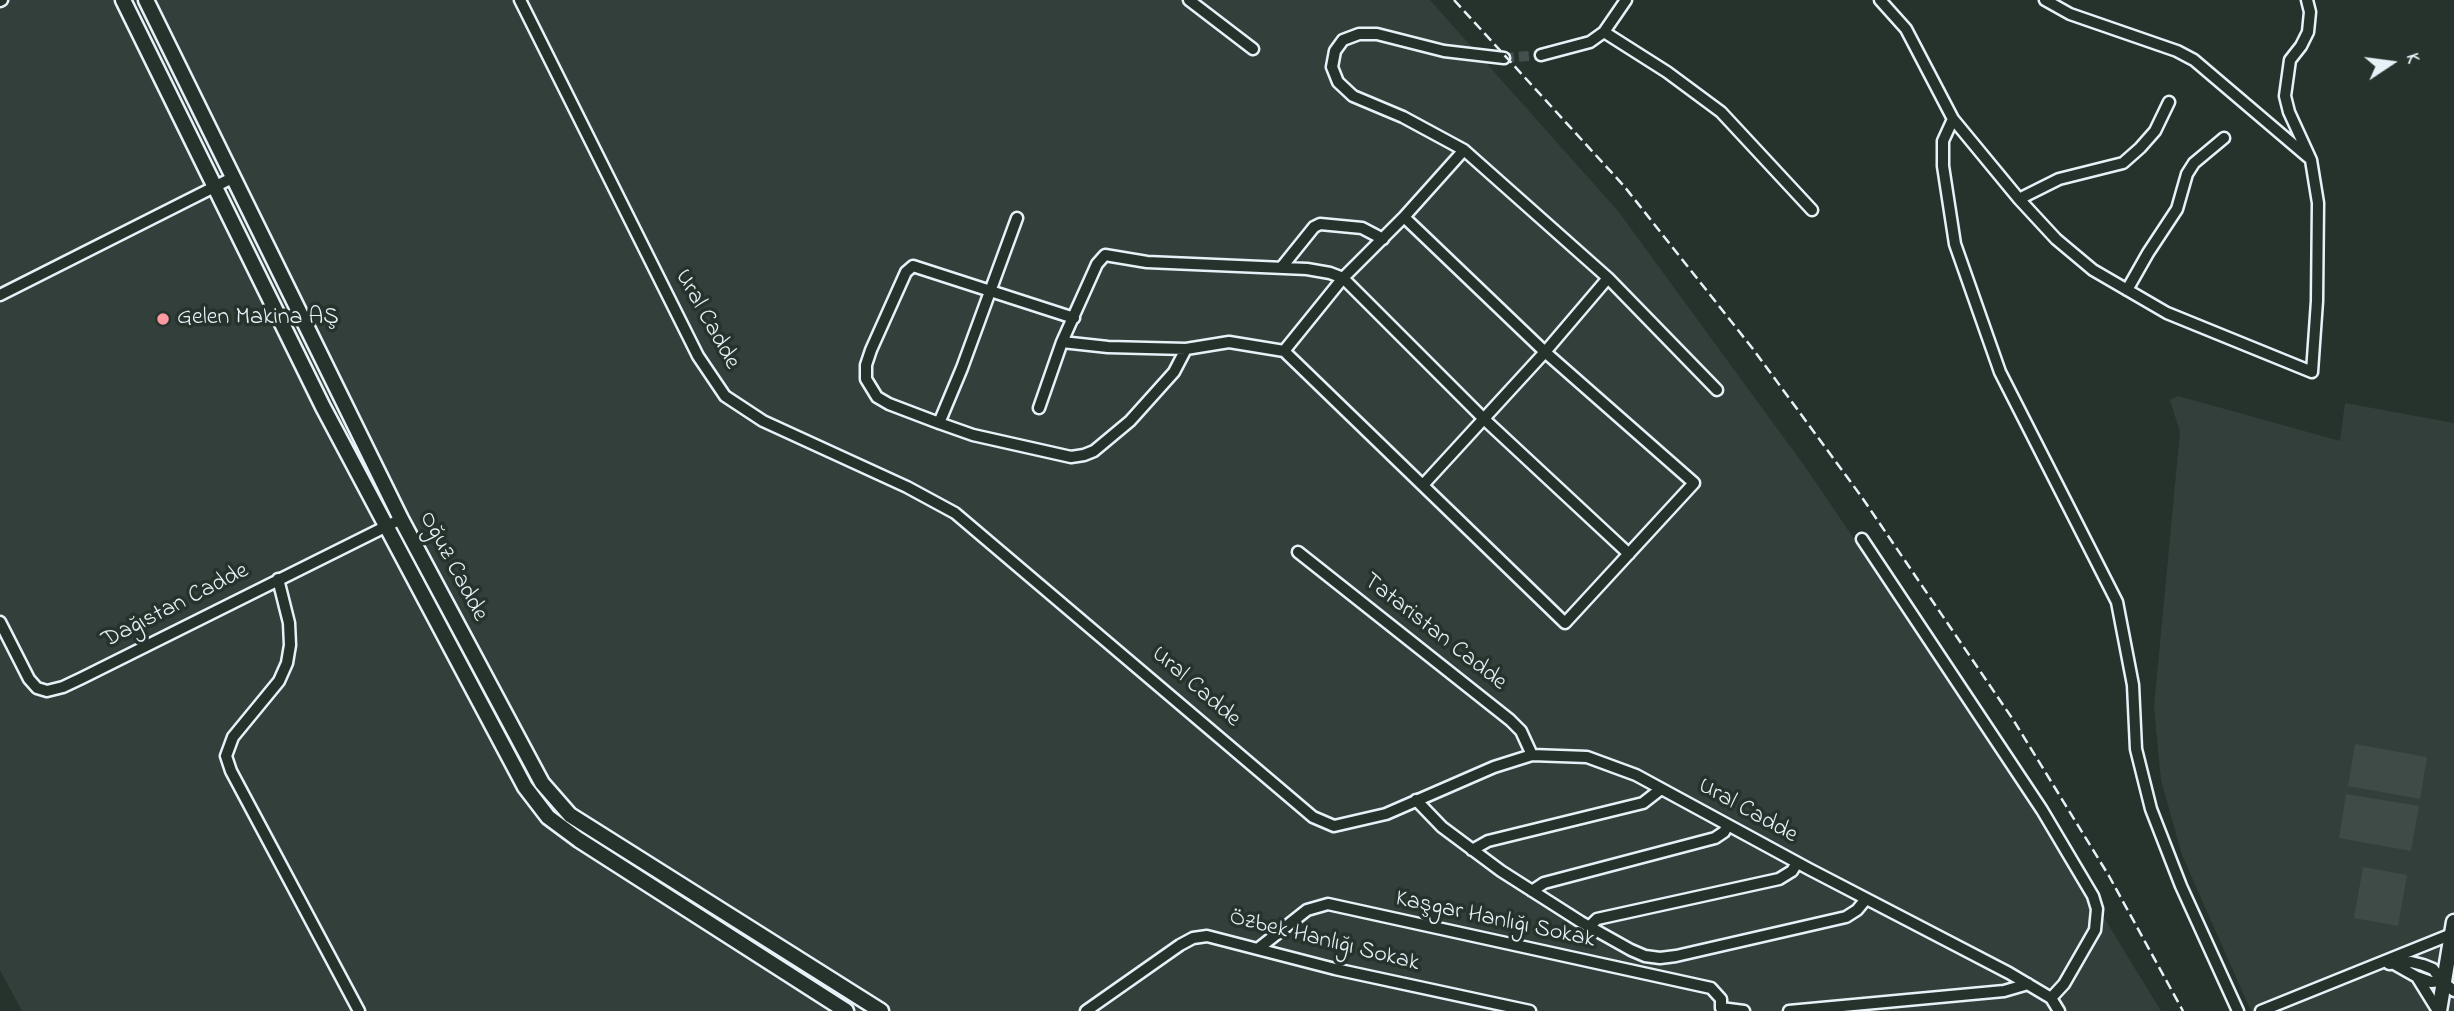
<!DOCTYPE html>
<html>
<head>
<meta charset="utf-8">
<style>
  body { margin:0 }
  #map { position:relative; width:2454px; height:1011px; overflow:hidden; background:#26332d; font-family:"Indie Flower",sans-serif }
  canvas { display:block }
  .north { position:absolute; left:2356px; top:28px; width:70px; height:70px; -webkit-text-stroke:5px #26332d; paint-order:stroke; rotate:77deg; font-size:19px; font-weight:700; line-height:28px; text-align:center; color:#e8f1f8 }
  .north::after { content:''; display:block; margin:auto; width:24px; height:32px; background:#e8f1f8; clip-path:polygon(50% 0,100% 100%,50% 72%,0 100%) }
</style>
</head>
<body>
<div id="map">
<canvas width="2454" height="1011"></canvas>
<div class="north">K</div>
</div>
<script>
const c = document.querySelector('canvas').getContext('2d');
c.lineJoin = 'round';
function fillPath(path, color) { c.fillStyle = color; c.fill(path, 'evenodd'); }
const shape = rows => new Path2D(rows.map(r => 'M' + r).join(''));
function stroke(path, color, width, dash) { c.strokeStyle = color; c.lineWidth = width; c.lineCap = dash ? 'butt' : 'round'; c.setLineDash(dash || []); c.stroke(path); }
function drawText(font, color, halo, rows, align = 'center') {
  c.font = font + ' "Indie Flower",sans-serif'; c.lineWidth = 7; c.setLineDash([]); c.textBaseline = 'middle'; c.strokeStyle = halo; c.fillStyle = color; for (const [text, x, y, turn = 0] of rows) {
    c.save(); c.translate(x, y); c.rotate((+turn || 0) * Math.PI / 180); c.textAlign = isNaN(turn) ? turn : align; if (halo) c.strokeText(text, 0, 0); c.fillText(text, 0, 0); c.restore();
  }
}
fillPath(shape([
  [0,0,1430,0,1618,211,1806,468,2040,813,2161,1011,22,1011,0,970],
  [2178,396,2340,441,2345,403,2454,423,2454,1011,2251,1011,2182,855,2161,780,2154,707,2180,432,2170,400]
]), '#333f3a');
fillPath(shape([
  [2355,744,2427,757,2420,799,2348,786],
  [2346,794,2419,806,2411,851,2339,838],
  [2363,867,2407,875,2398,926,2354,918]
]), '#3e4b47');
stroke(shape([
  [1504,58,1541,55]
]), '#43504b', 10, [10, 5]);
const street = shape([
  [520,0,698,356,725,396,763,421,907,487,955,513,1313,817,1334,826,1386,814,1494,767,1532,755,1587,757,1636,775,1809,869,2009,973,2051,998,2059,1011],
  [1189,0,1253,49],
  [1880,0,1906,29,1953,119,2019,199,2056,239,2093,270,2167,313,2312,372,2317,301,2318,203,2311,160,2289,112,2285,96,2290,60,2301,46,2308,32,2310,12,2307,0],
  [2045,0,2070,14,2177,51,2194,60,2308,157],
  [0,1,2,0],
  [1604,32,1667,72,1721,112,1812,210],
  [1541,55,1590,42,1604,32,1626,0],
  [1504,58,1444,51,1377,34,1359,34,1343,40,1335,51,1332,67,1338,82,1353,96,1403,117,1464,150,1608,278,1717,390],
  [1953,119,1943,141,1943,166,1955,244,2000,372,2117,602,2133,685,2136,749,2151,809,2181,886,2238,1011],
  [2019,199,2059,179,2123,163,2140,148,2155,131,2169,102],
  [1281,268,1314,227,1320,224,1362,228,1383,239],
  [2127,290,2148,253,2177,209,2187,174,2194,163,2224,138],
  [0,295,234,177],
  [1074,318,913,266,906,272,871,350,866,365,866,379,877,397,889,404,939,423,973,435,1071,457,1084,455,1094,451,1130,421,1174,372,1186,349],
  [1062,342,1108,347,1186,349,1229,342,1284,351,1565,623,1694,483,1545,352,1404,217],
  [1284,351,1343,278,1404,217,1464,150],
  [1039,408,1062,342,1097,264,1105,255,1147,262,1307,269,1330,273,1343,278,1484,419,1629,554],
  [939,423,962,368,1017,218],
  [1423,485,1545,352,1608,278],
  [1862,539,2042,810,2093,896,2097,909,2095,930,2064,984,2051,998],
  [1298,552,1510,720,1521,731,1532,755],
  [278,579,289,623,290,645,287,663,279,681,233,737,226,756,231,771,359,1011],
  [0,622,29,679,37,688,47,691,63,687,82,678,401,519],
  [1416,800,1442,827,1501,871,1581,922,1631,950,1645,956,1660,958,1676,956,1846,917,1857,910,1866,899],
  [1472,850,1488,841,1643,803,1661,789],
  [1532,891,1544,883,1715,838,1724,832,1728,825],
  [1589,927,1597,919,1779,879,1792,871,1797,863],
  [1259,948,1307,910,1328,904,1711,988,1721,999,1721,1008],
  [2389,964,2411,962,2423,965,2433,969,2442,981,2454,991],
  [2394,964,2417,977,2431,982,2442,981],
  [2417,977,2438,1011],
  [1721,1008,1744,1011],
  [1086,1011,1180,945,1193,938,1207,936,1335,969,1530,1011],
  [1789,1011,2004,991,2028,984],
  [2261,1011,2452,934]
]);
const secondary = shape([
  [123,0,323,407,525,787,548,817,579,840,846,1011],
  [146,0,401,519,542,783,570,815,881,1011],
  [2439,1011,2454,922]
]);
stroke(street, '#e8f1f8', 15);
stroke(secondary, '#e8f1f8', 19);
stroke(street, '#26332d', 10);
stroke(secondary, '#26332d', 14);
stroke(shape([
  [1454,0,1624,186,1753,349,1861,496,2014,721,2109,876,2183,1011]
]), '#e8f1f8', 2.5, [10, 5]);
for (const [x, y, r, color] of [
  [163,319,7,"#ff9aa2"]
]) { const dot = new Path2D(); dot.arc(x, y, r, 0, 2 * Math.PI); c.fillStyle = color; c.fill(dot); stroke(dot, '#26332d', 2.5); }
drawText('24px', '#e8f1f8', '#26332d', [
  ["Gelen Makina AŞ",177,319]
], 'left');
drawText('24px', '#e8f1f8', '#26332d', [
  ["Ural Cadde",706,320,61],
  ["Oğuz Cadde",452,567,62],
  ["Dağıstan Cadde",176,607,-27],
  ["Tataristan Cadde",1434,633,38],
  ["Ural Cadde",1195,688,41],
  ["Ural Cadde",1747,812,29],
  ["Kaşgar Hanlığı Sokak",1495,921,12],
  ["Özbek Hanlığı Sokak",1324,942,14]
]);
</script>
</body>
</html>
